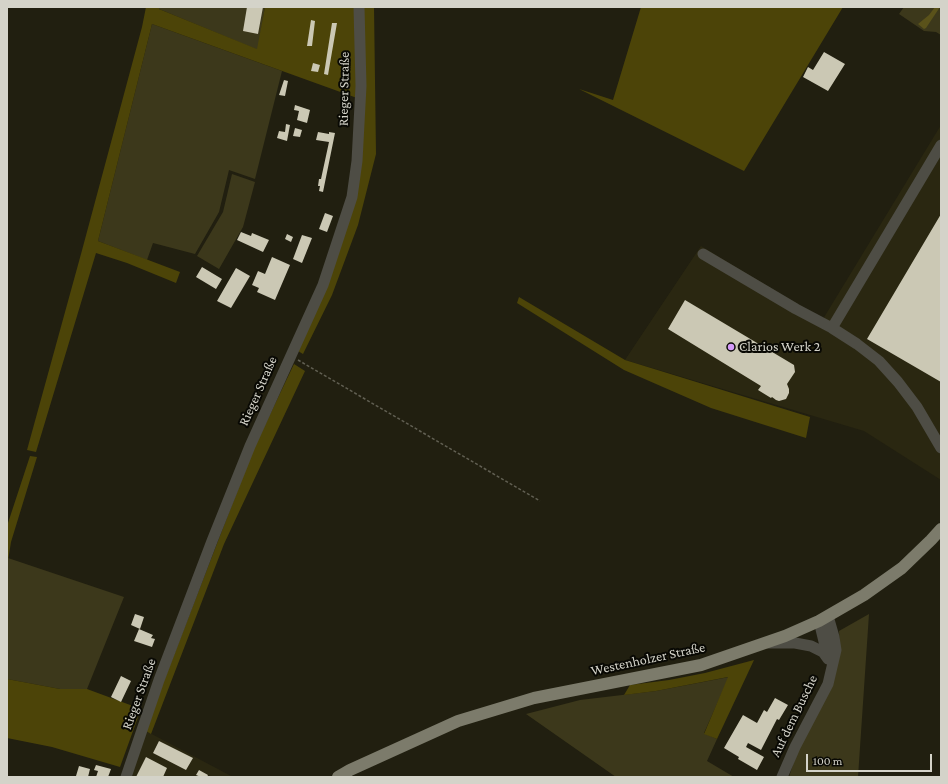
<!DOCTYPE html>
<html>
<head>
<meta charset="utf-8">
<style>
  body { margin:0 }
  #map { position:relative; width:948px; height:784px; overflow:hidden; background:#211f10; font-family:"Crimson Pro",serif }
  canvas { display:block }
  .frame { position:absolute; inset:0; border:8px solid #d4d3c9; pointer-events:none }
  .scale { position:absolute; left:806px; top:754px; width:126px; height:18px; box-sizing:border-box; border:2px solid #d4d3c9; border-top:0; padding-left:5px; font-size:12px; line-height:14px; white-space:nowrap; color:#d4d3c9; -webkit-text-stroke:3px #090904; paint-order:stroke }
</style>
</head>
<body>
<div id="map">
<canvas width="948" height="784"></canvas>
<div class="frame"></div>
<div class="scale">100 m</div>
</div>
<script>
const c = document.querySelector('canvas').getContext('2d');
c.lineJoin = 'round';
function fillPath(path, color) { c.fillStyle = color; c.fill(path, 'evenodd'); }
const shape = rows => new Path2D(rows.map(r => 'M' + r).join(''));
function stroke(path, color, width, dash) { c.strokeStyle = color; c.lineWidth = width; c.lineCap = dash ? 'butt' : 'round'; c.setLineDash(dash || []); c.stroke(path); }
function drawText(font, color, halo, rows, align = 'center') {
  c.font = font + ' "Crimson Pro",serif'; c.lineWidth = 4; c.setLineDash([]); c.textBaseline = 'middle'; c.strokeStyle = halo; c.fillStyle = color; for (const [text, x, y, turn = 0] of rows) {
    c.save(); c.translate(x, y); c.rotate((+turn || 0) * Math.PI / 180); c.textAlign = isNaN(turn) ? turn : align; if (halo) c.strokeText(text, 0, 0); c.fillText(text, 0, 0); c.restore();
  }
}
fillPath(shape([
  [941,125,941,480,864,431,625,360,701,246,823,319],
  [146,731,233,777,131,777]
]), '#2a2711');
fillPath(shape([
  [159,7,265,7,258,50,159,9],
  [904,7,941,7,941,35,936,32,924,31,899,14],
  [152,24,282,71,255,179,229,170,219,212,195,254,153,243,147,260,98,241],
  [232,174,255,182,243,227,219,269,197,256,223,212],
  [8,558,124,597,87,689,60,689,7,679,7,567],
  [869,614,858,777,789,777,797,752,840,648,839,631],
  [729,677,704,733,717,739,707,761,734,777,616,777,526,714,580,700,656,691]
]), '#3c381b');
fillPath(shape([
  [146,7,159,7,159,9,257,49,265,7,356,7,357,98,152,24,98,241,180,272,176,283,127,263,96,253,36,452,27,450,81,254,142,27],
  [363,7,374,7,376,154,358,225,332,295,303,354,298,351,356,199],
  [641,7,843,7,744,171,579,89,613,100],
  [519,297,625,360,810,417,806,438,711,408,624,370,517,303],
  [294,364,305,371,224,544,151,734,146,731,163,683,254,448],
  [30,456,37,457,11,542,7,567,7,526],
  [754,660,717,739,704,734,728,677,656,691,624,695,630,685,669,680,705,673],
  [7,679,60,689,87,689,141,709,120,767,52,747,7,738]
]), '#4c4408');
fillPath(shape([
  [935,7,940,7,926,28,924,29,918,24,929,15]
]), '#5a521a');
fillPath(shape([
  [247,7,263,7,258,34,243,31],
  [311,20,315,21,312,46,307,46],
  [332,23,337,23,328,75,324,74],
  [824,52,845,64,828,91,803,77,808,67,813,70],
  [313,63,320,65,318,72,311,71],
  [284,80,288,81,285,96,279,95],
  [295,105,310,110,307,123,297,120,299,111,294,110],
  [286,124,290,125,287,141,277,138,279,131,285,132],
  [295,128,302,130,300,137,293,136],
  [318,132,329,134,329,132,335,133,323,192,319,191,320,186,318,186,319,179,321,179,329,142,316,140],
  [325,213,333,216,327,232,319,229],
  [941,214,941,382,867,339],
  [241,232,251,236,252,233,269,240,263,252,237,240],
  [287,234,293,237,291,242,285,239],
  [302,235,312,238,302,263,293,259],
  [272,257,290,265,275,300,257,292,259,288,252,285,258,271,265,274],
  [202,267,222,279,216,289,196,277],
  [236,268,250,276,231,308,217,301],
  [685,300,794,365,795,372,787,384,789,389,789,393,786,399,779,401,776,400,772,397,771,398,758,390,761,386,668,329],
  [135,614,144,617,140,629,131,625],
  [139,629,153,635,151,638,155,639,152,647,134,641],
  [121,676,131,681,121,702,111,697],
  [775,698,788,705,779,720,777,719,761,750,748,743,746,747,764,757,757,770,738,759,739,757,724,748,743,715,757,723,764,710,767,712],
  [159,741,193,758,186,770,153,753],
  [146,757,167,768,163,777,136,777],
  [96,765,111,769,108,777,96,777,98,771,94,770],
  [79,766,90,769,88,777,76,776],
  [199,770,208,775,207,777,201,777,196,775]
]), '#cbc8b4');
stroke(shape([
  [298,360,540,501]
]), '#615f52', 1.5, [3, 2]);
stroke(shape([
  [703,254,796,309,832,328,857,344,879,361,898,382,917,407,941,448],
  [832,328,941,145],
  [819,621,828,658],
  [769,643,795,643,811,646,823,652,828,659],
  [126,777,159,680,212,541,250,446,323,285,352,197,357,161,361,86,359,7],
  [782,777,795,747,828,684,836,650,834,637,828,616]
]), '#4e4d45', 11);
stroke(shape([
  [338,777,350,770,458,721,534,698,701,665,785,636,819,621,864,595,902,568,931,540,941,529]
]), '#7c7b6b', 12);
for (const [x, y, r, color] of [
  [731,347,4,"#d59bfa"]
]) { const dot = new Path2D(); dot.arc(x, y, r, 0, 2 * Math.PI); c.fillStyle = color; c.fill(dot); stroke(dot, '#090904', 1.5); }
drawText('14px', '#d4d3c9', '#090904', [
  ["Rieger Straße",344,89,-89],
  ["Rieger Straße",258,391,-66],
  ["Westenholzer Straße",648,659,-12],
  ["Rieger Straße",139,694,-70],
  ["Auf dem Busche",794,716,-64]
]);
drawText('14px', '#d4d3c9', '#090904', [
  ["Clarios Werk 2",739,347]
], 'left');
</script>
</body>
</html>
